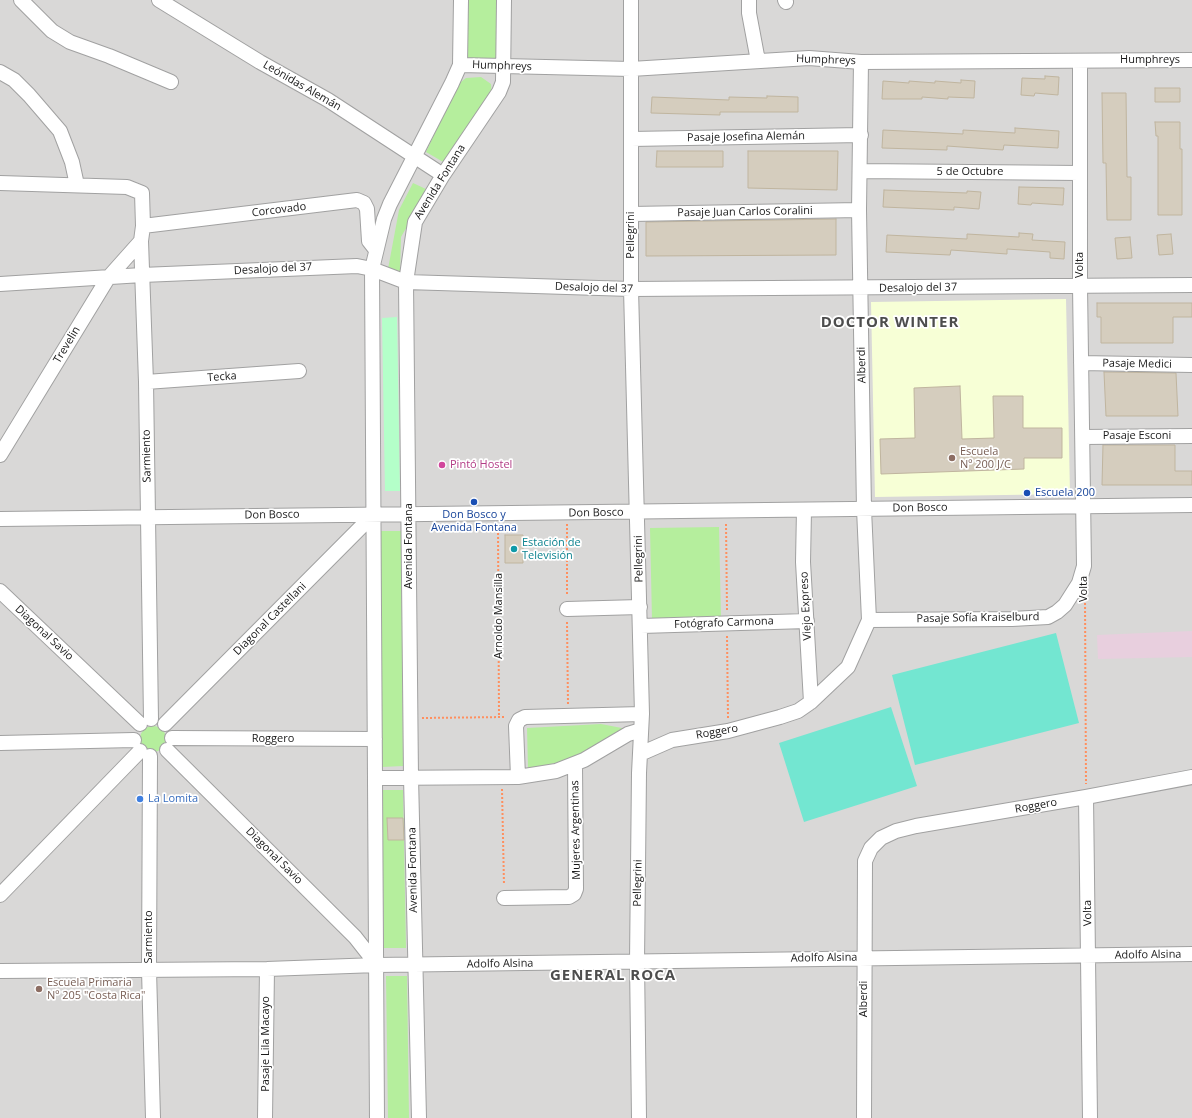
<!DOCTYPE html>
<html>
<head>
<meta charset="utf-8">
<style>
  body { margin:0 }
  canvas { display:block; background:#eeecde }
</style>
</head>
<body>
<canvas width="1192" height="1118"></canvas>
<script>
const c = document.querySelector('canvas').getContext('2d');
c.lineJoin = 'round';
function fillPath(path, color) { c.fillStyle = color; c.fill(path, 'evenodd'); }
const shape = rows => new Path2D(rows.map(r => 'M' + r).join(''));
function stroke(path, color, width, dash) { c.strokeStyle = color; c.lineWidth = width; c.lineCap = dash ? 'butt' : 'round'; c.setLineDash(dash || []); c.stroke(path); }
function drawText(font, color, halo, rows, align = 'center') {
  c.font = font + ' "Open Sans",sans-serif'; c.lineWidth = 3.5; c.setLineDash([]); c.textBaseline = 'middle'; c.strokeStyle = halo; c.fillStyle = color; for (const [text, x, y, turn = 0] of rows) {
    c.save(); c.translate(x, y); c.rotate((+turn || 0) * Math.PI / 180); c.textAlign = isNaN(turn) ? turn : align; if (halo) c.strokeText(text, 0, 0); c.fillText(text, 0, 0); c.restore();
  }
}
fillPath(shape([
  [0,0,1192,0,1192,1118,0,1118]
]), '#d9d8d7');
fillPath(shape([
  [1192,631,1192,657,1098,659,1097,635]
]), '#e8cfde');
fillPath(shape([
  [1066,299,1070,494,875,497,871,302]
]), '#f7ffd6');
fillPath(shape([
  [466,0,497,0,497,60,466,59],
  [481,77,491,84,492,97,445,163,426,152,457,85,466,78],
  [413,183,428,190,401,237,400,271,388,269,399,210],
  [719,527,721,618,652,620,650,528],
  [380,531,401,531,403,766,382,767],
  [601,724,627,729,573,759,528,769,527,728],
  '140 739a13 13 0 1 1 26 0a13 13 0 1 1-26 0Z',
  [382,790,403,790,406,948,384,948],
  [386,976,407,976,409,1118,388,1118]
]), '#b5ee9d');
fillPath(shape([
  [397,317,400,491,385,491,382,318]
]), '#b4ffc9');
fillPath(shape([
  [1056,633,1079,723,915,765,892,675],
  [891,707,917,786,804,822,779,743]
]), '#73e6d1');
const building = shape([
  [1045,76,1059,77,1058,95,1035,93,1034,96,1021,95,1022,78,1045,79,1045,76],
  [961,80,975,81,974,98,948,97,948,99,922,97,922,99,882,99,883,81,909,83,909,81,935,83,935,81,961,83,961,80],
  [1155,88,1180,88,1180,102,1155,102,1155,88],
  [1102,93,1126,93,1127,177,1131,177,1131,220,1107,220,1106,163,1103,163,1102,93],
  [767,96,798,97,798,112,720,112,720,115,651,113,652,97,729,100,729,97,767,98,767,96],
  [1155,122,1180,122,1180,149,1182,149,1182,215,1158,215,1158,136,1156,136,1155,122],
  [1015,128,1059,131,1058,148,1004,145,1003,150,947,146,947,150,882,148,883,130,963,134,963,130,1015,133,1015,128],
  [657,151,723,151,723,167,656,167,657,151],
  [748,151,838,151,837,190,748,188,748,151],
  [1019,187,1064,188,1063,205,1032,203,1031,205,1018,204,1019,187],
  [884,190,967,193,967,191,981,192,979,209,954,207,954,210,883,207,884,190],
  [836,219,836,255,646,256,646,222,836,219],
  [1019,233,1033,234,1032,240,1065,242,1064,259,1050,258,1050,252,1007,249,1007,254,951,250,950,255,886,252,887,235,967,239,967,234,1019,237,1019,233],
  [1171,234,1173,254,1159,255,1157,235,1171,234],
  [1130,237,1132,258,1117,259,1115,238,1130,237],
  [1097,303,1192,303,1192,317,1173,317,1173,343,1101,343,1101,317,1097,317,1097,303],
  [1104,372,1176,373,1178,416,1106,416,1104,372],
  [960,386,962,439,994,438,993,396,1023,396,1023,428,1062,428,1062,458,1024,458,1024,469,881,474,880,439,915,438,914,388,960,386],
  [1103,445,1175,445,1175,471,1192,471,1192,485,1102,485,1103,445],
  [505,535,523,535,523,563,505,563,505,535],
  [387,818,403,818,404,840,388,840,387,818]
]);
fillPath(building, '#d5cdbe');
stroke(building, '#c0b59f', 1);
const minor = shape([
  [21,0,52,31,70,42,109,56,171,82],
  [159,0,260,62,328,100,443,175],
  [631,0,631,289,642,714,639,773,637,962,639,1118],
  [749,0,749,13,758,61],
  [785,0,786,2],
  [460,65,631,69,809,58,861,62,1192,60],
  [0,72,14,80,29,95,60,131,72,162,77,185],
  [631,139,861,135],
  [860,171,1080,173],
  [0,183,127,187,142,193,143,226,141,241,146,382,151,719],
  [631,214,859,210],
  [143,226,357,200,364,203,367,209,369,241,376,250],
  [0,284,142,275,357,266,372,269,406,282,631,289,1192,285],
  [1081,363,1192,365],
  [146,382,299,371],
  [1083,437,1192,436],
  [0,455,108,278,141,241],
  [804,510,803,562,811,702],
  [0,519,1192,505],
  [0,591,140,724],
  [567,609,640,607],
  [869,620,1012,619,1048,617,1057,612,1065,605,1079,583,1084,566,1080,286,1080,61],
  [641,626,807,621],
  [165,724,374,514],
  [172,738,375,739],
  [0,743,134,740],
  [167,750,355,937,377,965],
  [640,754,672,740,728,731,780,717,798,711,811,702,848,667,869,620,864,509,859,210,861,62],
  [150,756,149,970,153,1118],
  [518,777,516,726,519,720,525,717,642,714],
  [375,778,518,777,556,771,584,760,628,734,641,730],
  [1086,797,1090,1118],
  [0,895,140,751],
  [504,898,569,897,574,894,576,889,575,764],
  [0,971,267,969,377,965,1192,954],
  [265,1118,267,969],
  [377,1118,372,269,384,219,390,204,452,83,460,65,461,0],
  [419,1118,411,777,406,282,415,222,443,175,499,92,503,82,504,0],
  [864,1118,865,861,871,848,881,838,896,831,916,826,1086,797,1192,777]
]);
stroke(minor, '#a1a1a1', 16);
stroke(shape([
  [567,524,567,596],
  [726,524,727,610],
  [498,525,499,717],
  [1085,599,1086,784],
  [567,622,568,704],
  [727,636,728,718],
  [422,718,506,717],
  [502,789,504,885]
]), '#ff8f5e', 2, [2, 2]);
stroke(minor, '#fff', 14);
for (const [x, y, r, color] of [
  [952,458,4,"#8d6e63"],
  [442,465,4,"#d1479c"],
  [1027,493,4,"#1a4fb4"],
  [474,502,4,"#1a4fb4"],
  [514,549,4,"#0f9aa8"],
  [140,799,4,"#3f7fe0"],
  [39,989,4,"#8d6e63"]
]) { const dot = new Path2D(); dot.arc(x, y, r, 0, 2 * Math.PI); c.fillStyle = color; c.fill(dot); stroke(dot, '#fff', 1.5); }
drawText('11px', '#1a1a1a', '#fff', [
  ["Humphreys",826,60,2],
  ["Humphreys",1150,60],
  ["Humphreys",502,66,2],
  ["Leónidas Alemán",302,86,30],
  ["Pasaje Josefina Alemán",746,137,-1],
  ["5 de Octubre",970,172],
  ["Avenida Fontana",440,182,-58],
  ["Corcovado",279,210,-7],
  ["Pasaje Juan Carlos Coralini",745,212,-1],
  ["Pellegrini",631,235,-90],
  ["Volta",1080,265,-90],
  ["Desalojo del 37",273,269,-3],
  ["Desalojo del 37",594,288,2],
  ["Desalojo del 37",918,288,-1],
  ["Trevelin",67,345,-59],
  ["Pasaje Medici",1137,364,1],
  ["Alberdi",862,365,-91],
  ["Tecka",222,377,-4],
  ["Pasaje Esconi",1137,436],
  ["Sarmiento",147,456,-91],
  ["Don Bosco",920,508,-1],
  ["Don Bosco",596,513,-1],
  ["Don Bosco",272,515,-1],
  ["Avenida Fontana",409,546,-90],
  ["Pellegrini",639,559,-91],
  ["Volta",1084,589,-90],
  ["Viejo Expreso",806,606,-93],
  ["Arnoldo Mansilla",499,616,-90],
  ["Pasaje Sofía Kraiselburd",978,618,-1],
  ["Diagonal Castellani",270,619,-45],
  ["Fotógrafo Carmona",724,623,-2],
  ["Diagonal Savio",44,633,43],
  ["Roggero",717,732,-10],
  ["Roggero",273,739],
  ["Roggero",1036,806,-10],
  ["Mujeres Argentinas",576,830,-91],
  ["Diagonal Savio",274,856,45],
  ["Avenida Fontana",413,870,-91],
  ["Pellegrini",638,883,-89],
  ["Volta",1088,913,-91],
  ["Sarmiento",149,937,-90],
  ["Adolfo Alsina",1148,955,-1],
  ["Adolfo Alsina",824,958,-1],
  ["Adolfo Alsina",500,964,-1],
  ["Alberdi",864,999,-90],
  ["Pasaje Lila Macayo",266,1044,-90]
]);
drawText('11px', '#785e54', '#fff', [
  ["Escuela",960,452],
  ["Nº 200 J/C",960,465],
  ["Escuela Primaria",47,983],
  ["Nº 205 \"Costa Rica\"",47,996]
], 'left');
drawText('11px', '#b23c85', '#fff', [
  ["Pintó Hostel",450,465]
], 'left');
drawText('11px', '#164399', '#fff', [
  ["Escuela 200",1035,493],
  ["Don Bosco y",474,515,"center"],
  ["Avenida Fontana",474,528,"center"]
], 'left');
drawText('11px', '#0d838f', '#fff', [
  ["Estación de",522,543],
  ["Televisión",522,556]
], 'left');
drawText('11px', '#366cbe', '#fff', [
  ["La Lomita",148,799]
], 'left');
c.letterSpacing = '1px';
drawText('bold 15px', '#4d4d4d', '#fff', [
  ["DOCTOR WINTER",890,323],
  ["GENERAL ROCA",613,976]
]);
c.letterSpacing = '0px';
</script>
</body>
</html>
